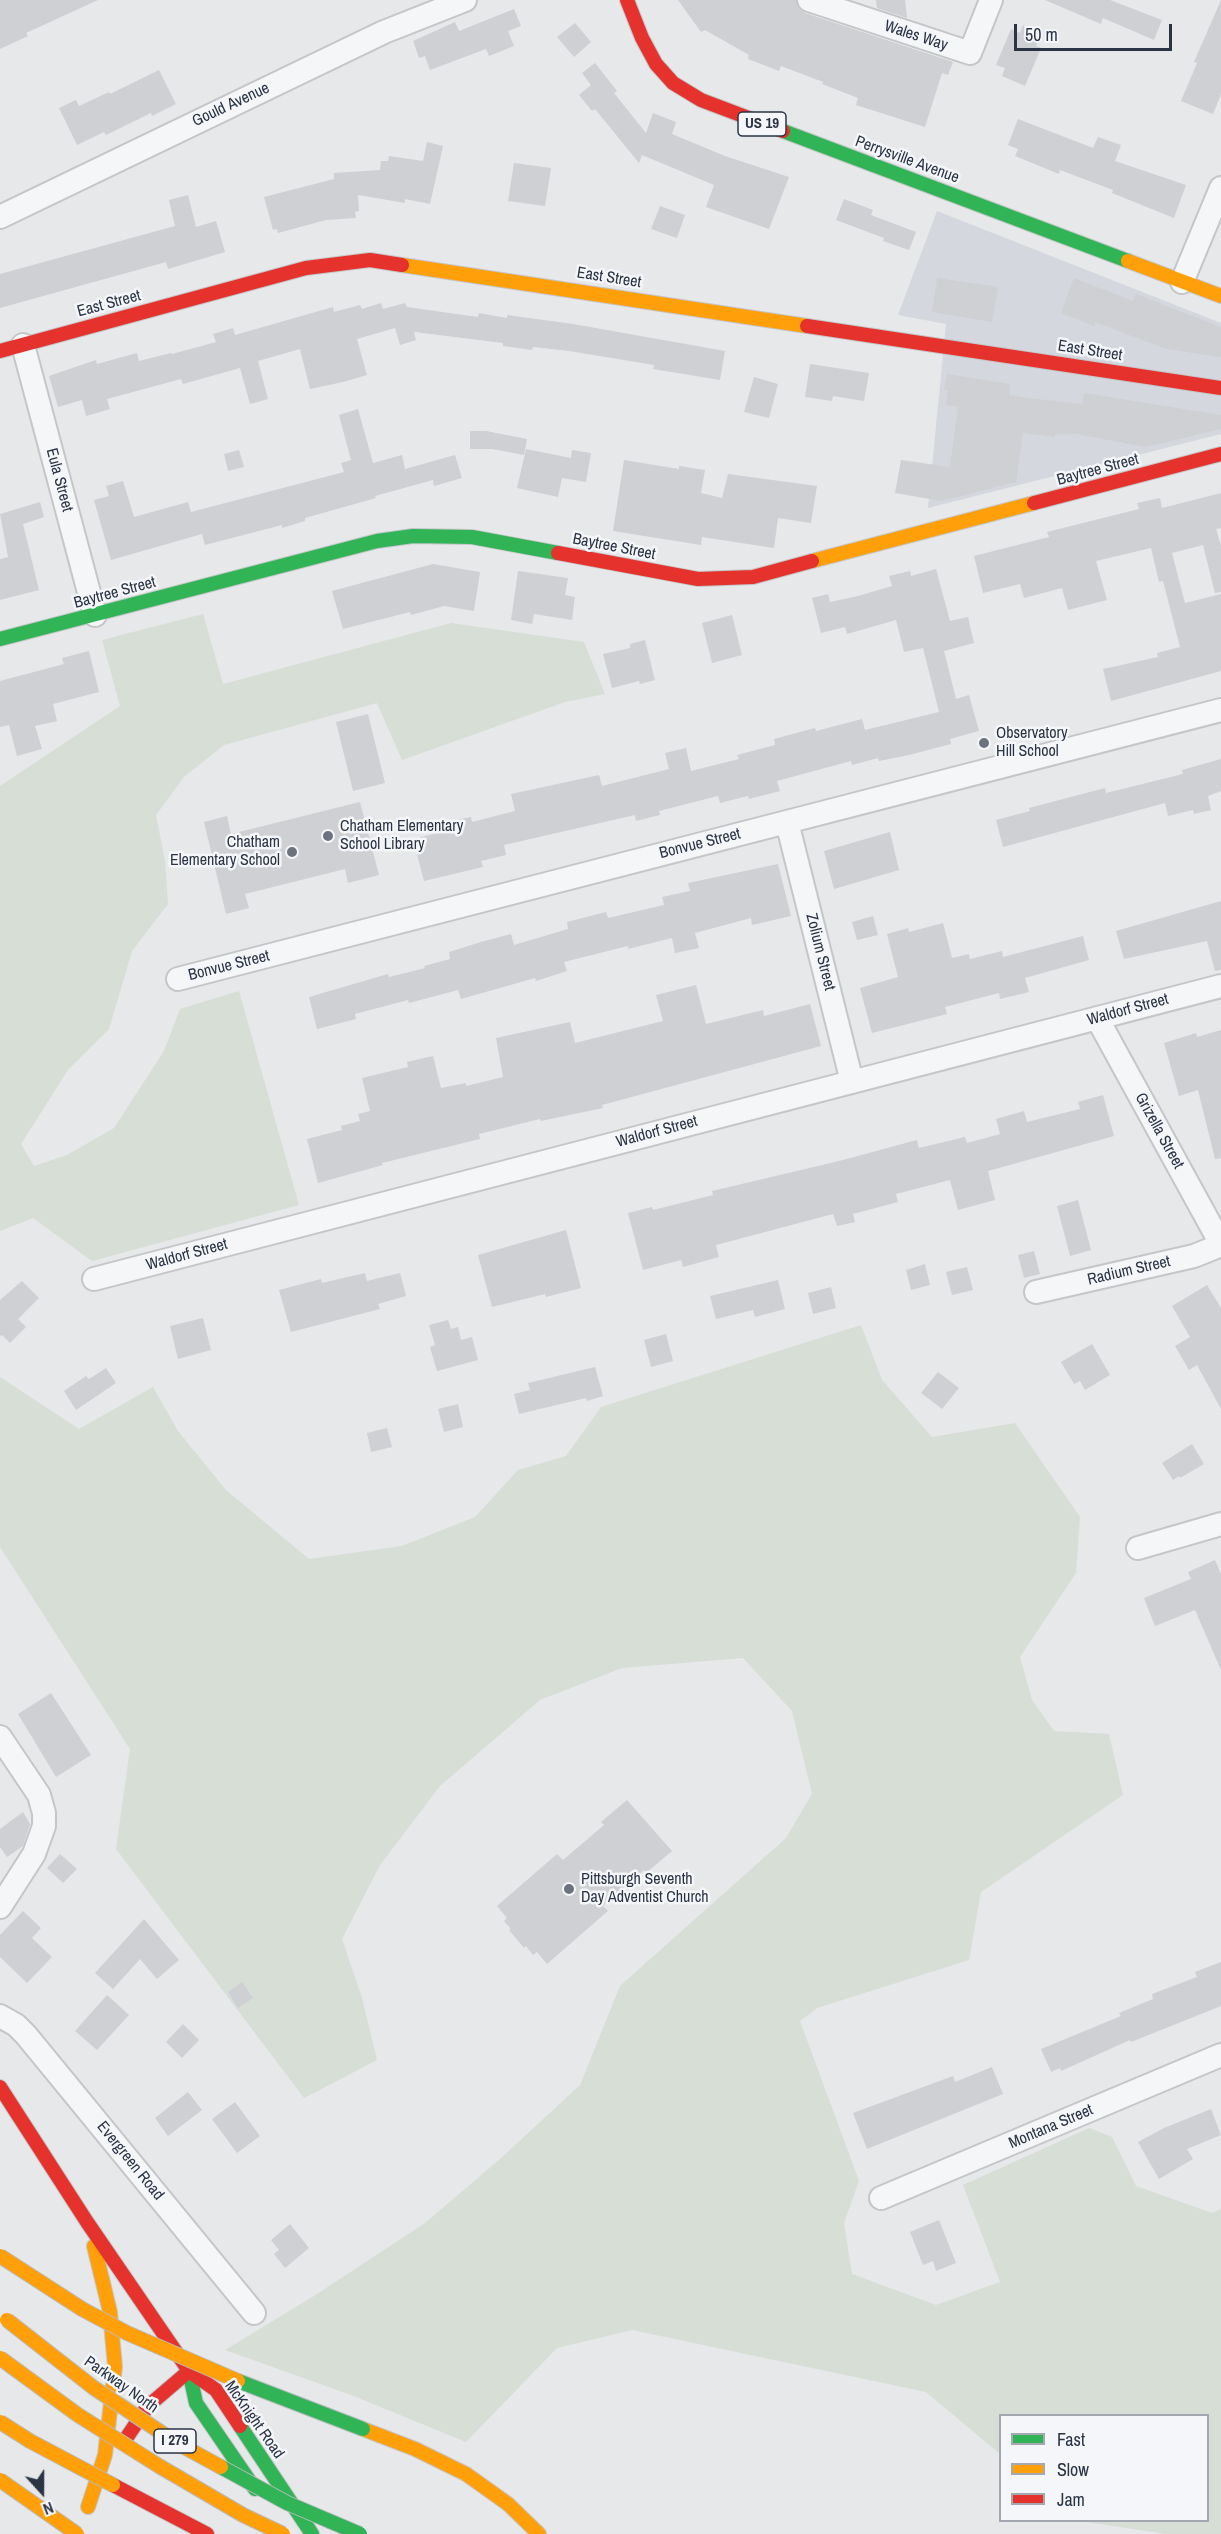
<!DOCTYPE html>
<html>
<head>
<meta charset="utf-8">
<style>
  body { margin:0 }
  #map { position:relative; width:1221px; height:2534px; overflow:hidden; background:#e6e8ea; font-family:"Archivo Narrow",sans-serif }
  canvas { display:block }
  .legend { position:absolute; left:999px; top:2414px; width:210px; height:108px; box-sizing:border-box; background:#f4f6f9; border:2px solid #a4a8b1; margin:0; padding:8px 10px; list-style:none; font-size:18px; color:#2b3445 }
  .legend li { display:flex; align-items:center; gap:12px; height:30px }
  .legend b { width:30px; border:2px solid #a4a8b1 }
  .north { position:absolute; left:12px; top:2462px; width:60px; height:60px; -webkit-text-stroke:4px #f4f6f9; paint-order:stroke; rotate:159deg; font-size:16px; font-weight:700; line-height:24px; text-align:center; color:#2b3445 }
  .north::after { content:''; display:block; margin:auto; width:21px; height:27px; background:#2b3445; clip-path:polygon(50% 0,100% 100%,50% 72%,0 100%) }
  .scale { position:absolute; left:1014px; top:24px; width:158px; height:27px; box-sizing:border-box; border:3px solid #2b3445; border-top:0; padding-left:8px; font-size:18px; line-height:21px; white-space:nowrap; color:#2b3445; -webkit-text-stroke:4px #f4f6f9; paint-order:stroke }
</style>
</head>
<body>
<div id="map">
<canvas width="1221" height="2534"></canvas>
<ul class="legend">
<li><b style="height:8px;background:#30b455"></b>Fast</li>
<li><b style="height:8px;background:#ff9f0a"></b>Slow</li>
<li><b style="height:8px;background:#e5322d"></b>Jam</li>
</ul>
<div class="north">N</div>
<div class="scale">50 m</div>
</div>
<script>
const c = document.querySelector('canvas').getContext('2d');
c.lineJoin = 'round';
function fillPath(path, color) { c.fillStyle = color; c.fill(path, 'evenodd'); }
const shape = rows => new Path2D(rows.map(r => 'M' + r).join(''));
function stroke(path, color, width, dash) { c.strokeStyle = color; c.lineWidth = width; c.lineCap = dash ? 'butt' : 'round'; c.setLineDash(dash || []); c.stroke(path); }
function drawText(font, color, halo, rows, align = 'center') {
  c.font = font + ' "Archivo Narrow",sans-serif'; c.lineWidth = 5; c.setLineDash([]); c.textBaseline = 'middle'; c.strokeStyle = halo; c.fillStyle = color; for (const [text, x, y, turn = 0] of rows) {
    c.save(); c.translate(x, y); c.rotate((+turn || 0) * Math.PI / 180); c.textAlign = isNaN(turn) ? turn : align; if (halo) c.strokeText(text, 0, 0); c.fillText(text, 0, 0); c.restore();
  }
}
fillPath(shape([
  [937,211,1221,323,1221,434,928,508,946,324,898,315]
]), '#d4d7dd');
fillPath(shape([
  [203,614,223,684,451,623,584,642,605,694,565,702,402,760,377,703,224,745,184,777,156,815,165,861,168,904,132,951,109,1029,68,1070,21,1144,34,1166,67,1155,114,1128,164,1051,180,1009,239,991,299,1205,92,1261,33,1218,0,1231,0,786,120,706,102,640],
  [861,1325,882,1380,932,1437,1015,1423,1080,1517,1076,1573,1020,1657,1032,1700,1054,1731,1109,1734,1123,1795,981,1892,969,1960,817,2008,800,2021,859,2181,844,2223,852,2274,936,2305,1000,2282,963,2185,1089,2128,1112,2137,1136,2186,1212,2213,1221,2209,1221,2534,1166,2534,1080,2521,1208,2520,1208,2416,1000,2416,1000,2454,926,2392,632,2330,557,2348,466,2442,354,2396,225,2350,314,2296,425,2223,500,2159,580,2085,620,1986,786,1838,812,1794,792,1711,743,1658,622,1668,540,1700,440,1786,380,1865,342,1939,362,1998,377,2060,304,2098,116,1849,130,1749,0,1547,0,1377,79,1429,153,1387,178,1431,226,1490,309,1559,402,1546,475,1517,518,1470,566,1456,601,1407]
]), '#d6ded6');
fillPath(shape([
  [0,0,98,0,26,33,28,36,0,49],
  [678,0,796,0,799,9,805,13,953,62,948,75,942,73,925,127,856,105,858,98,822,84,823,82,781,66,779,71,748,59,749,55,705,30,701,32],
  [876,0,905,0,907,18,877,8],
  [1045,0,1110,0,1162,20,1154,40,1103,18,1101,24],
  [1221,0,1221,94,1213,114,1181,101,1197,63,1194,62],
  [514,9,521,26,508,31,514,46,489,56,486,49,430,70,425,56,419,58,413,41,455,22,459,31],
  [575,23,591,42,574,57,557,37],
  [1023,25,1041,33,1036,46,1041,48,1025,86,1002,76,1005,68,996,65,1011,29,1020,33],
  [595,63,617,91,614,93,646,133,653,113,676,122,672,134,725,156,789,177,769,229,706,207,714,185,642,155,639,163,595,109,592,111,579,95,591,85,582,73],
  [159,70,176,104,152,116,151,113,106,135,104,132,77,145,59,108,76,100,79,106,109,92,110,94],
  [1018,119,1093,148,1098,137,1121,145,1115,161,1186,185,1174,218,1112,193,1113,190,1060,170,1059,174,1015,156,1018,149,1008,145],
  [427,142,443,146,430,204,405,199,405,203,358,195,359,211,355,212,356,218,326,220,278,233,277,229,273,230,264,197,334,179,334,173,380,170,381,161,388,161,389,156,423,161],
  [514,163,551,168,545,206,508,201],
  [188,195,196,227,216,221,225,252,168,269,166,262,0,308,0,274,175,226,169,200],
  [844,199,873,210,871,215,916,232,909,250,883,241,884,238,836,220],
  [660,206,685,215,677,238,651,229],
  [937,278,998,287,992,322,932,312],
  [1074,278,1133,301,1136,294,1221,327,1221,357,1166,349,1095,322,1094,326,1061,313],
  [381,303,383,309,405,303,407,307,478,317,479,313,507,318,507,315,573,324,725,351,720,380,653,369,654,365,569,351,533,347,532,350,503,346,503,343,414,332,416,340,400,345,395,328,357,339,367,375,343,382,310,389,300,349,258,361,268,399,250,404,240,368,183,384,181,379,107,399,110,409,86,416,82,400,58,407,49,376,96,360,97,364,137,353,139,361,171,353,172,354,216,342,213,334,233,328,235,335,333,307,334,312,360,305,362,309],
  [810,364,869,373,864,401,833,396,832,401,805,397],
  [947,374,1010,384,1009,395,1028,398,1082,404,1084,393,1221,415,1221,429,1146,447,1076,434,1055,434,1055,437,1023,433,1016,482,942,501,895,493,901,460,950,467,958,407,946,405,948,391,944,390],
  [754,377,778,384,769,418,744,412],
  [358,409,373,463,402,455,405,469,455,455,462,478,434,486,433,480,375,496,376,498,305,518,305,521,282,528,282,525,205,545,202,534,111,560,94,500,109,496,106,486,123,481,134,517,188,502,191,512,344,472,341,463,351,460,339,415],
  [470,431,486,431,527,439,524,455,492,449,470,449],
  [526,449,571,458,572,450,591,453,586,482,562,478,558,497,517,488],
  [239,450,244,467,228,471,224,454],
  [624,460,679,469,679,466,705,470,701,493,722,498,728,474,817,486,811,523,778,518,774,548,702,537,701,545,613,531],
  [1221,493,1221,528,1216,529,1221,546,1221,592,1215,593,1203,545,1172,553,1185,603,1221,594,1221,671,1111,701,1103,669,1158,657,1157,653,1180,647,1163,581,1159,582,1151,548,1096,561,1107,600,1068,610,1062,588,1024,598,1020,584,983,593,974,556,1049,537,1047,532,1139,509,1137,503,1160,498,1162,508],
  [40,502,44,517,23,524,39,590,0,600,0,559,8,557,0,514],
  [433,564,480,572,474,611,444,606,411,615,410,612,343,629,332,591],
  [936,569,950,621,968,617,974,643,944,651,956,699,969,695,979,731,950,739,951,744,909,755,879,761,878,758,852,765,851,761,777,781,780,791,749,799,748,796,720,803,718,796,659,811,660,815,636,821,635,815,504,845,506,855,481,861,483,867,424,881,413,839,454,829,452,821,471,817,472,822,515,811,511,794,599,775,602,786,669,769,665,753,686,748,691,771,739,759,737,755,775,745,774,739,815,728,816,731,862,719,865,730,939,712,923,648,904,652,896,620,847,634,845,627,821,633,812,598,828,594,830,602,858,596,892,586,889,576,910,571,911,576],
  [518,571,568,578,565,595,575,597,572,620,534,614,532,624,511,620],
  [732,615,742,655,712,663,702,623],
  [645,640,655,680,640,684,639,681,612,688,603,654,630,648,630,644],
  [89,651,99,692,53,704,57,721,35,726,42,749,17,756,9,725,0,727,0,681,64,664,62,658],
  [368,714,385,783,353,791,336,722],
  [1221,759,1221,791,1208,796,1211,810,1194,814,1193,810,1168,816,1165,803,1003,847,996,820,1030,811,1029,808,1105,788,1106,793,1183,774,1182,770],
  [360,802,379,875,348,883,345,869,245,894,249,908,226,914,204,822,227,816,231,834],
  [890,832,899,870,834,889,824,851],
  [778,864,791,916,752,925,751,918,695,933,699,948,675,953,672,938,628,949,628,946,564,962,567,971,536,981,535,978,461,999,458,990,409,1003,408,1000,355,1014,356,1019,317,1029,309,997,388,974,389,977,425,968,424,966,450,959,449,952,481,942,511,934,514,945,568,929,567,922,606,912,608,918,664,905,662,897,690,891,688,883],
  [1221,901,1221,970,1215,971,1207,941,1124,959,1116,931],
  [873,916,878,935,857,940,852,922],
  [943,923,952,958,969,954,970,959,1002,951,1003,957,1083,936,1089,960,1025,978,1029,992,1000,999,999,993,945,1007,947,1014,872,1033,860,988,898,977,887,934,908,928,909,932],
  [696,985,706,1024,763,1010,764,1016,810,1004,821,1046,602,1105,603,1108,541,1121,540,1119,479,1134,480,1139,382,1163,383,1165,318,1183,307,1139,342,1130,341,1126,360,1121,358,1114,370,1111,362,1078,408,1067,407,1062,433,1056,441,1088,466,1083,466,1086,503,1077,496,1038,570,1022,575,1043,663,1021,656,995],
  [1221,1030,1221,1158,1215,1159,1198,1090,1179,1096,1164,1043,1196,1033,1197,1037],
  [1103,1095,1114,1136,988,1171,995,1200,958,1210,950,1180,896,1194,898,1202,853,1214,855,1222,837,1226,833,1214,716,1245,719,1257,683,1267,681,1260,643,1270,628,1213,652,1207,653,1210,713,1195,712,1191,839,1161,917,1140,919,1148,965,1137,967,1143,1000,1134,996,1119,1024,1111,1027,1122,1080,1109,1078,1102],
  [1078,1200,1091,1250,1070,1256,1057,1206],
  [566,1230,581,1288,546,1297,545,1294,492,1307,478,1255],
  [1034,1251,1040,1274,1024,1278,1018,1255],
  [925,1264,930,1285,911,1290,906,1270],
  [967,1267,973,1290,952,1295,946,1272],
  [365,1273,367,1281,400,1273,406,1296,378,1304,380,1309,291,1332,279,1290,321,1279,322,1283],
  [778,1280,785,1309,755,1317,753,1310,716,1319,710,1296],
  [22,1281,39,1298,18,1319,26,1327,10,1343,2,1335,0,1336,0,1300],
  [1207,1285,1221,1308,1221,1409,1197,1365,1189,1370,1175,1346,1190,1337,1172,1306],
  [831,1287,836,1308,813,1314,808,1293],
  [203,1318,211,1350,178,1359,170,1326],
  [448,1320,451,1329,458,1327,461,1340,472,1337,478,1360,437,1371,430,1347,435,1345,429,1325],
  [666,1334,673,1361,651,1367,644,1340],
  [1092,1344,1110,1375,1085,1390,1080,1381,1074,1384,1061,1362],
  [595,1367,603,1396,587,1401,586,1398,519,1414,514,1394,530,1390,528,1383],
  [106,1368,116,1383,76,1410,64,1391,86,1376,89,1379],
  [938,1372,959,1388,942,1409,921,1393],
  [458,1404,463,1427,444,1432,438,1409],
  [387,1428,392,1447,371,1452,367,1433],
  [1192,1444,1204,1464,1180,1478,1179,1476,1173,1480,1162,1463],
  [1215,1560,1221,1574,1221,1670,1195,1610,1155,1626,1144,1598,1191,1579,1188,1572],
  [51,1693,91,1755,56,1777,18,1714],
  [627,1800,672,1851,646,1873,644,1870,603,1906,608,1911,547,1964,537,1952,533,1955,526,1946,524,1948,509,1930,511,1929,504,1921,507,1918,497,1906,557,1854,563,1860,604,1825,601,1822],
  [23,1812,30,1824,23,1846,7,1857,0,1847,0,1829],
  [60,1854,77,1869,63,1883,47,1868],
  [23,1911,41,1928,32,1938,52,1957,27,1983,0,1957,0,1935],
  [144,1919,179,1960,157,1979,140,1959,113,1989,95,1973],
  [1221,1962,1221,2006,1131,2042,1130,2040,1061,2071,1060,2068,1051,2072,1041,2049,1121,2016,1119,2013,1153,1999,1152,1994,1197,1977,1195,1972],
  [242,1982,253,1998,238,2008,228,1992],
  [107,1995,129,2015,97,2050,75,2031],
  [183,2024,199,2040,182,2058,166,2042],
  [992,2067,1003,2094,867,2149,853,2113,953,2076,955,2082],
  [188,2092,202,2110,168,2136,155,2118],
  [235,2102,260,2136,237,2153,212,2119],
  [1211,2109,1221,2135,1187,2149,1193,2159,1159,2179,1138,2142,1164,2128],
  [939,2220,956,2263,936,2271,933,2261,923,2265,910,2232],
  [290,2224,309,2248,285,2268,274,2254,279,2250,271,2240]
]), '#ced0d3');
const street = shape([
  [809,0,970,53,991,0],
  [0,217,384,32,465,0],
  [1182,282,1221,188],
  [23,345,95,615],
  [787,822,852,1082],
  [178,979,1221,710],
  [1097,1018,1221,1244],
  [94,1279,1221,986],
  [1036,1292,1194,1256,1221,1245],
  [1138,1548,1221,1524],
  [0,1737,39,1795,44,1813,44,1826,34,1854,0,1907],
  [0,2016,16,2025,26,2035,254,2313],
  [881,2198,1221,2055]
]);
const fast = shape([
  [783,131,1128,261],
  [0,639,377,541,413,536,472,537,558,553],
  [189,2371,196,2403,255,2489],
  [240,2426,312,2534]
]);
const slow = shape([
  [1128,261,1221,296],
  [402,265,807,326],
  [812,561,1034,503],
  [363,2429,415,2449,466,2474,508,2504,539,2534],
  [88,2507,105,2455,115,2367,110,2312,94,2246]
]);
const jam = shape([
  [627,0,642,38,656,64,673,83,701,100,783,131],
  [807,326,1221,388],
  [0,351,306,268,370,260,402,265],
  [1034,503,1221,454],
  [558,553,698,579,753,577,812,561],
  [0,2087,87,2222,189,2371,216,2390,240,2426],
  [125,2440,148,2406,189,2371],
  [113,2485,207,2534]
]);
stroke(street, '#c4c6c8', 26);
stroke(fast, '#c4c6c8', 16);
stroke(slow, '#c4c6c8', 16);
stroke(jam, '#c4c6c8', 16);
stroke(street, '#f5f6f7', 22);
stroke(fast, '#30b455', 14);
stroke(slow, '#ff9f0a', 14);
stroke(jam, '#e5322d', 14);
const fastBridge = shape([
  [238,2381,363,2429],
  [221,2467,287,2503,360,2534]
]);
const slowBridge = shape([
  [0,2256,82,2309,127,2333,238,2381],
  [7,2320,94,2388,177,2443,221,2467],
  [0,2358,78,2415,159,2466,243,2515,283,2534],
  [0,2422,30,2441,113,2485],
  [0,2480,77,2534]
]);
stroke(fastBridge, '#b8bbbf', 16, []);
stroke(slowBridge, '#b8bbbf', 16, []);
stroke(fastBridge, '#30b455', 14);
stroke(slowBridge, '#ff9f0a', 14);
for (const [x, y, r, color] of [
  [984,743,6,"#6c737f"],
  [328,836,6,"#6c737f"],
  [292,852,6,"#6c737f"],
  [569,1889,6,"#6c737f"]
]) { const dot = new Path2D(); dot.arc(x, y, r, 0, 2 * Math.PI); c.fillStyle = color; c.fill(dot); stroke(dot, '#f4f6f9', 2); }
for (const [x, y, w] of [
  [762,124,48],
  [175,2441,42]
]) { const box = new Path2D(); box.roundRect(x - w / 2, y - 12, w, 24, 4.5); c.fillStyle = '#f4f6f9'; c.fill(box); stroke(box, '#2b3445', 1.5); }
drawText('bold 15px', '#2b3445', null, [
  ["US 19",762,124],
  ["I 279",175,2441]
]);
drawText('16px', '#2b3445', '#f4f6f9', [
  ["Wales Way",916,36,18],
  ["Gould Avenue",231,105,-25],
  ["Perrysville Avenue",907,160,20],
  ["East Street",609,278,9],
  ["East Street",109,304,-15],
  ["East Street",1090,351,9],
  ["Baytree Street",1098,470,-15],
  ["Eula Street",59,480,75],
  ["Baytree Street",614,547,11],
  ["Baytree Street",115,593,-15],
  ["Bonvue Street",700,844,-14],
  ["Zolium Street",820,952,76],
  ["Bonvue Street",229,966,-14],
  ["Waldorf Street",1128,1010,-15],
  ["Grizella Street",1159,1131,61],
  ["Waldorf Street",657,1132,-15],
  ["Waldorf Street",187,1255,-15],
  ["Radium Street",1129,1271,-13],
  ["Montana Street",1051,2127,-23],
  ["Evergreen Road",130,2161,51],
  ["Parkway North",121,2385,35],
  ["McKnight Road",254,2420,55]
]);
drawText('16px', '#2b3445', '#f4f6f9', [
  ["Observatory",996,734],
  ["Hill School",996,752],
  ["Chatham Elementary",340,827],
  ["School Library",340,845],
  ["Chatham",280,843,"right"],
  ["Elementary School",280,861,"right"],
  ["Pittsburgh Seventh",581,1880],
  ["Day Adventist Church",581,1898]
], 'left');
</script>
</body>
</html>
